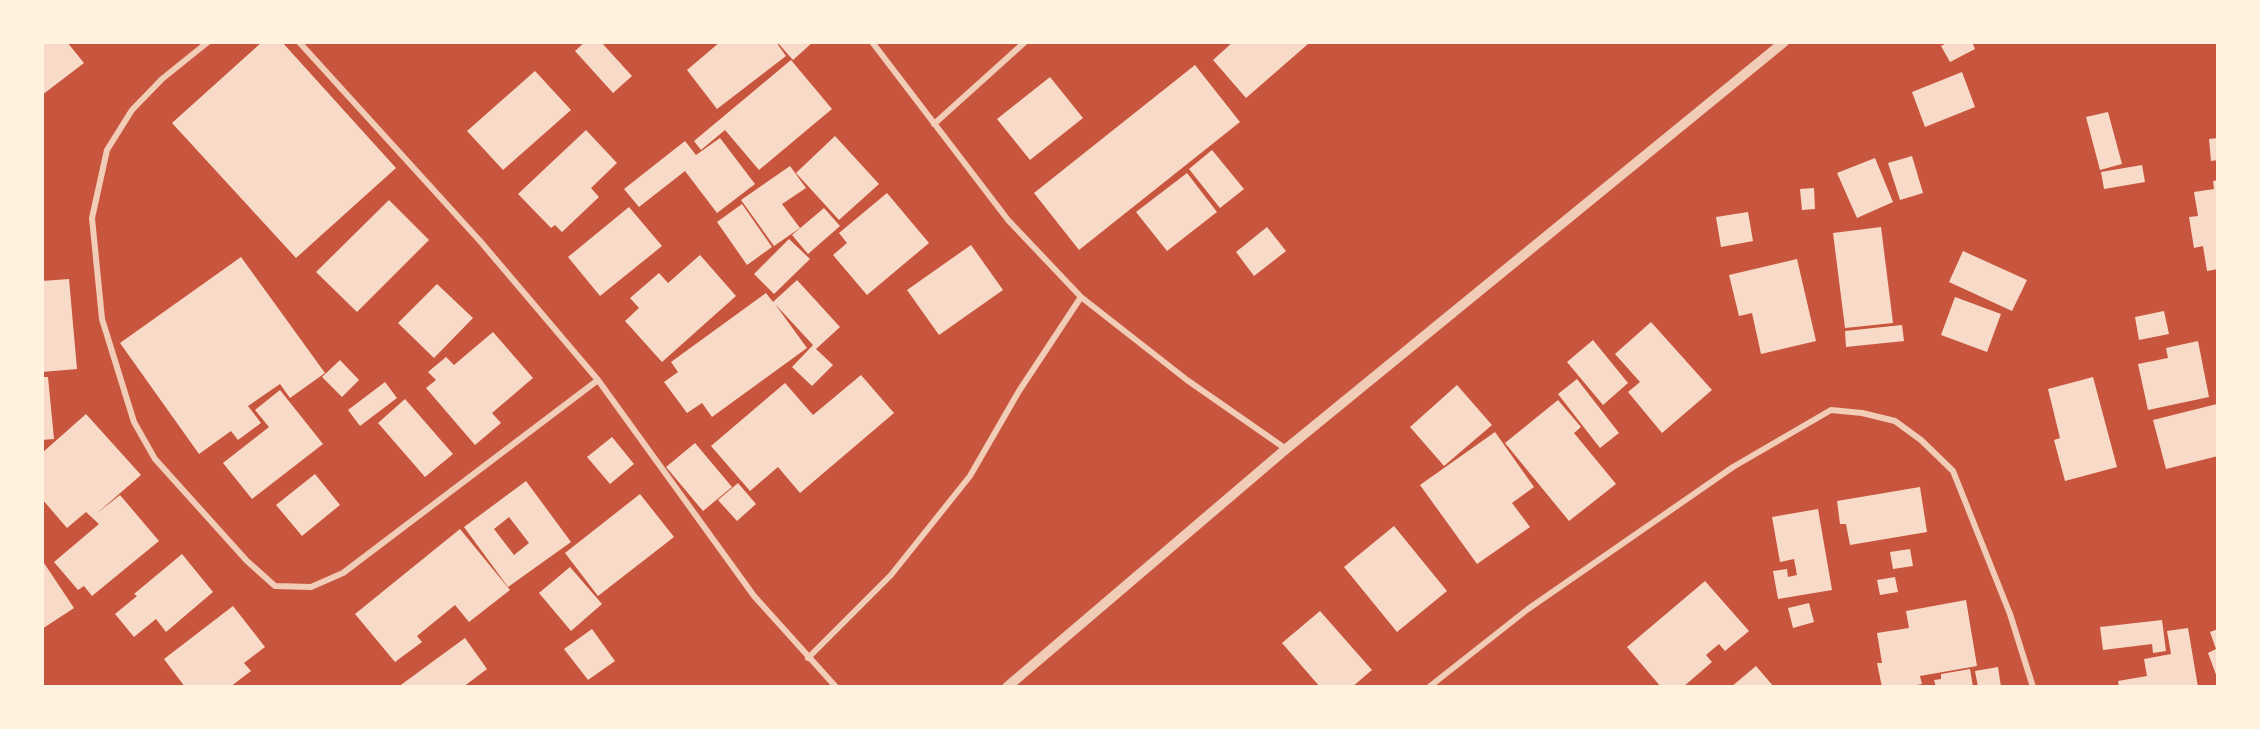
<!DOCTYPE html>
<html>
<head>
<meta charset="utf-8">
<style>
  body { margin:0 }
  #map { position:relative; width:2260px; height:729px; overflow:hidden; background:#c8553d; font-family:Inter,sans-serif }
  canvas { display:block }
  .frame { position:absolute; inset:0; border:44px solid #fff3e0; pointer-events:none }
</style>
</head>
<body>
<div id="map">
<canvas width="2260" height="729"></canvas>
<div class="frame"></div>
</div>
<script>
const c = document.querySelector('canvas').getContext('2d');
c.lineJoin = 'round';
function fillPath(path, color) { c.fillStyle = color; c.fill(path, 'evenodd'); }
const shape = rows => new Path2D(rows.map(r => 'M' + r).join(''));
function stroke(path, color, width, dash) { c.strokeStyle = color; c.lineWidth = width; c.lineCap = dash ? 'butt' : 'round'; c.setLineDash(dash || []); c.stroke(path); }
fillPath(shape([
  [42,42,67,42,84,63,42,95],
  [262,42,282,42,396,168,296,258,172,123],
  [585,42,601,42,632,76,613,93,575,51],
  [720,42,776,42,786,56,717,109,687,70],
  [777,42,813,42,793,60],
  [1233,42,1306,42,1308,44,1246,98,1213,60],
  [1949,42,1972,42,1975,49,1950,62,1941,46],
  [791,60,832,109,759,170,725,130,701,150,694,141],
  [1195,65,1240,122,1079,250,1034,193],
  [535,71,571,110,503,170,467,131],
  [1962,72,1975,107,1925,127,1912,92],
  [1050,77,1083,118,1030,160,997,119],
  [2108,112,2122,164,2100,170,2086,117],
  [586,130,617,163,591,188,599,197,562,232,555,225,551,228,518,194],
  [835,136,879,184,839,220,796,173],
  [720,138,755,184,717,213,685,171,639,207,624,189,685,141,696,155],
  [2218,138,2218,160,2211,161,2209,139],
  [1212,150,1244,189,1220,208,1189,169],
  [1912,156,1923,193,1900,200,1888,163],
  [1875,158,1893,202,1857,218,1837,173],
  [2142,165,2145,182,2104,189,2101,172],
  [790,166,806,188,782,204,800,228,774,246,741,200],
  [1187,173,1217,212,1167,251,1136,212],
  [2218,180,2218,269,2207,271,2203,246,2194,248,2189,217,2198,216,2194,192,2214,189,2213,181],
  [1814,188,1815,209,1802,210,1800,189],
  [887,193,929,243,867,295,833,255,847,243,839,233],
  [389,200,429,240,357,312,316,272],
  [742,204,772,247,747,265,717,222],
  [629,207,662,246,600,296,568,257],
  [824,208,840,226,808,254,792,235],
  [1748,212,1753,241,1721,247,1716,217],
  [1267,227,1286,251,1254,276,1236,252],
  [1881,227,1893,323,1845,328,1833,233],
  [789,239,810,259,774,294,754,274],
  [971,245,1003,290,939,335,907,290],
  [1963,251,2027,280,2012,311,1949,282],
  [700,255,736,296,662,362,625,321,639,308,630,298,659,273,668,283],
  [241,257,325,373,290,398,280,384,248,406,261,423,238,440,231,431,199,454,120,343],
  [1797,259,1816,341,1761,354,1752,313,1739,316,1729,275],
  [69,279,77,369,42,372,42,281],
  [797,280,840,327,816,349,833,365,812,386,792,367,813,345,775,304,807,348,712,417,702,403,687,413,664,382,678,372,671,362,766,293,773,302],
  [437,284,473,318,434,358,398,323],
  [1955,297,2001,314,1987,352,1941,335],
  [2164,311,2169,334,2139,340,2135,317],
  [1651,322,1712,390,1662,433,1628,392,1640,382,1615,354],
  [1902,325,1904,341,1846,347,1845,331],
  [493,332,533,378,492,413,501,423,475,445,426,388,436,380,428,372,446,357,454,365],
  [1593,340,1628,383,1603,405,1567,362],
  [2198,341,2209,397,2148,410,2138,364,2168,358,2166,348],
  [340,360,359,380,342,397,322,377],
  [861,375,894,413,800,493,778,467,750,491,711,446,785,383,813,415],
  [42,377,48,377,54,439,42,440],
  [2093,377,2117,467,2065,481,2054,440,2060,438,2048,389],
  [1577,379,1619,433,1600,448,1558,394],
  [385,382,397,398,360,426,348,410],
  [1457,385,1492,425,1444,466,1410,427],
  [280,390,323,444,252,499,223,463,269,427,255,410],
  [405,399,453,454,425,477,378,423],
  [1558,400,1581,427,1574,433,1616,484,1569,521,1505,443],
  [2217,404,2218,456,2166,469,2153,420],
  [86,414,141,475,96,514,120,495,159,541,92,596,84,586,78,590,54,562,99,524,86,512,67,528,42,499,42,453],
  [1495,432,1534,487,1512,503,1530,527,1477,564,1420,485],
  [612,437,634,464,610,484,587,457],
  [695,443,732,487,703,511,666,467],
  [315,474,340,505,302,536,276,505],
  [526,481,571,542,508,587,464,527],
  [509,517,529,543,514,555,494,529],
  [738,483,756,504,737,521,718,500],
  [1920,487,1927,532,1850,545,1846,524,1840,524,1837,501],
  [640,494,674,537,598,596,565,553],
  [1818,509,1832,590,1778,599,1773,571,1787,569,1788,577,1797,575,1794,559,1780,562,1772,517],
  [1394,526,1447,591,1397,632,1344,567],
  [460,529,510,590,469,622,455,605,417,636,422,642,395,662,355,614],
  [1910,549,1913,566,1893,569,1890,552],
  [182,554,213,592,166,632,156,619,134,637,115,614,137,596,134,594],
  [42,560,74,608,42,629],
  [570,567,602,604,571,631,539,593],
  [1895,577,1898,592,1880,595,1877,580],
  [1705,581,1749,631,1725,651,1719,644,1706,655,1712,662,1683,687,1661,687,1627,647],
  [1966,600,1977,666,1920,676,1922,684,1907,687,1882,687,1877,663,1882,663,1877,633,1909,628,1906,611],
  [1809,603,1814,622,1793,628,1788,608],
  [233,606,265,647,244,663,251,671,230,687,185,687,164,659],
  [1320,611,1372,670,1352,687,1320,687,1282,643],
  [2162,620,2166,651,2153,653,2152,644,2103,650,2100,627],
  [2188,628,2198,687,2119,687,2118,681,2147,676,2144,659,2171,654,2167,631],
  [592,629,615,661,588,680,564,649],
  [2218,629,2218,680,2208,653,2216,649,2210,632],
  [465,638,487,669,463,687,398,687],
  [1756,666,1774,687,1731,687],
  [1998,667,2001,687,1978,687,1975,671],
  [1970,669,1973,687,1936,687,1934,680,1941,679,1941,674]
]), '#f7dbc8');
stroke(shape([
  [208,42,162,79,132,110,107,150,92,218,102,319,134,422,155,459,247,561,275,586,311,587,343,573,598,380],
  [299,42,480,241,598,380,754,596,836,687],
  [872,42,1008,220,1081,297,1187,380,1286,449],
  [934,124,1025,42],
  [808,658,891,575,970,476,1019,391,1081,297],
  [1429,687,1528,609,1733,467,1831,410,1862,413,1895,421,1921,440,1953,471,2010,614,2033,687]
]), '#f1ccb7', 6);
stroke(shape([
  [1007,687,1286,449,1784,42]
]), '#f1ccb7', 10);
</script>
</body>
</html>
